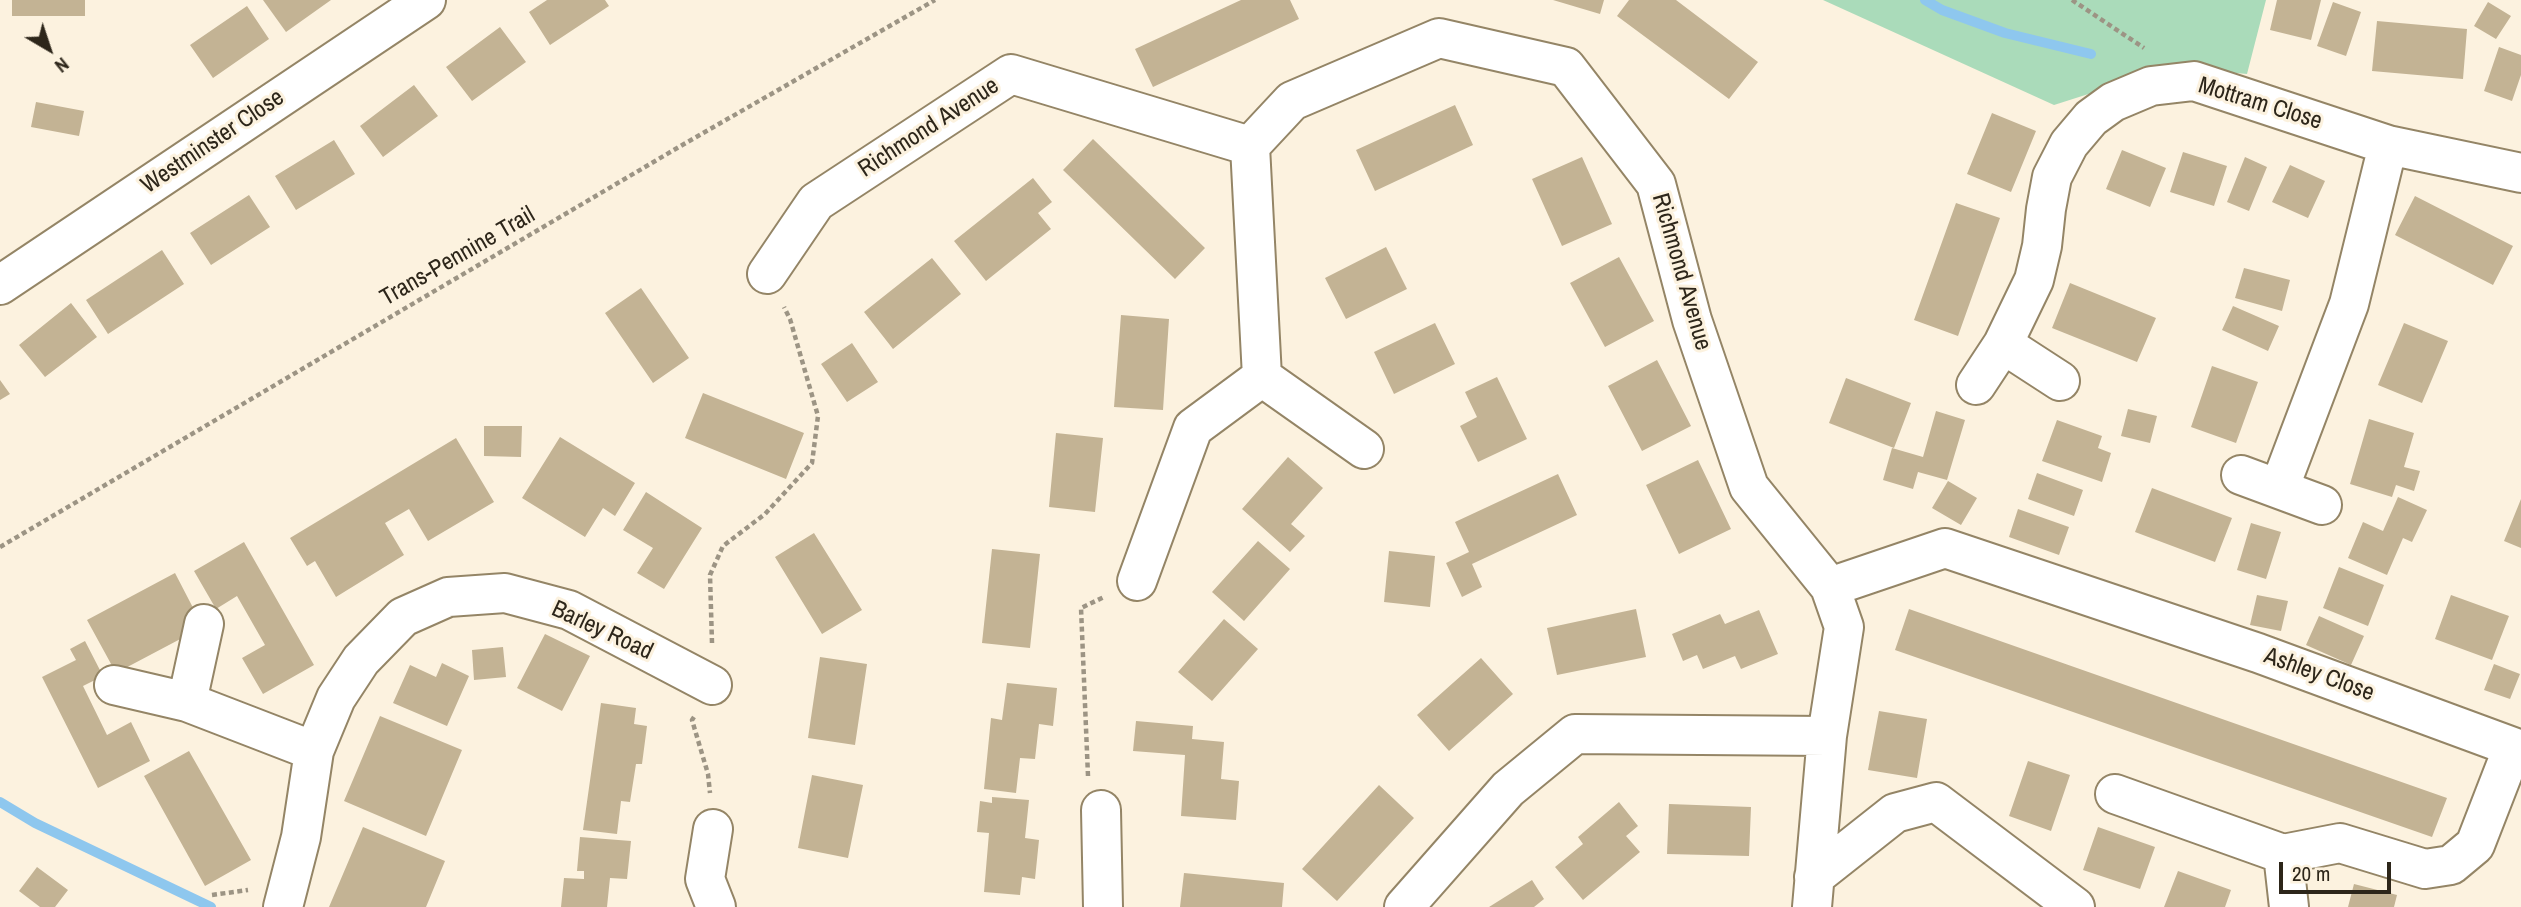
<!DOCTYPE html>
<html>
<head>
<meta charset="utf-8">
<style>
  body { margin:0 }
  #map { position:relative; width:2521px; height:907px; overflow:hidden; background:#fcf2df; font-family:"Archivo Narrow",sans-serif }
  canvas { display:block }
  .north { position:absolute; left:14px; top:14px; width:70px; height:70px; -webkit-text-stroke:5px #fcf2df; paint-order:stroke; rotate:141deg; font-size:19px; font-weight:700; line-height:28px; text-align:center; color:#2d261a }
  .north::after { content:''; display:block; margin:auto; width:24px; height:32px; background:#2d261a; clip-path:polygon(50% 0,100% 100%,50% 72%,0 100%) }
  .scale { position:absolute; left:2279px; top:862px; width:112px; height:32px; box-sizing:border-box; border:4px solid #2d261a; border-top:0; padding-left:9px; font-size:21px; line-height:24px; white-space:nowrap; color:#2d261a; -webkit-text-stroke:5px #fcf2df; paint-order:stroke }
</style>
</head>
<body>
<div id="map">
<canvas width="2521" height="907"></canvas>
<div class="north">N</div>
<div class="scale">20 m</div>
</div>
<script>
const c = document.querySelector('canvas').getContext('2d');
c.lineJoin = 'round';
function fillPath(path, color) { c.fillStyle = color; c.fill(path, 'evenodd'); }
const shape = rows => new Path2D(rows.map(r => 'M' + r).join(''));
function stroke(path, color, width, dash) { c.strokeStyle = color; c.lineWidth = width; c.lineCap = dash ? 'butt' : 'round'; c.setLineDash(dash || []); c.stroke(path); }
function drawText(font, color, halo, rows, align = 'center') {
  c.font = font + ' "Archivo Narrow",sans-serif'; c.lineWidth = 6; c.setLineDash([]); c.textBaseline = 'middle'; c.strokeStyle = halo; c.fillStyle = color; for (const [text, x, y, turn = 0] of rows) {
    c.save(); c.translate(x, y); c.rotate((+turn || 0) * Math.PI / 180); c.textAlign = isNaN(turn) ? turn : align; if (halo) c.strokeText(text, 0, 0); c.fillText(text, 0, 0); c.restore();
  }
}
fillPath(shape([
  [1823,0,2266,0,2247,74,2173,67,2054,105]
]), '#aadbba');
stroke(shape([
  [1925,0,1942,10,2005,33,2091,54],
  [0,802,35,823,211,907]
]), '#8ec7ee', 10);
fillPath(shape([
  [12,0,85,0,85,16,12,16],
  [263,0,331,0,286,32],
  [547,0,605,0,609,6,550,45,529,12],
  [1241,0,1290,0,1299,19,1153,87,1135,49],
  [1553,0,1604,0,1600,14],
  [1629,0,1676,0,1758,62,1729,99,1617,16],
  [2277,0,2321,0,2311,40,2270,30],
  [2333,2,2361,12,2346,56,2317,46],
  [2488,2,2511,16,2496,39,2474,26],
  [247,6,269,39,213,78,190,45],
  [2377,21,2467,29,2463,79,2372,71],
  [500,27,526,62,472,101,446,67],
  [2499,47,2521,55,2521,75,2512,101,2484,91],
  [414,85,438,116,383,157,360,126],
  [36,102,84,111,79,136,31,127],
  [1455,105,1473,145,1375,191,1356,150],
  [1992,113,2036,131,2011,192,1967,174],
  [1093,139,1205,248,1175,279,1063,170],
  [334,140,355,174,296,210,275,176],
  [2122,150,2166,168,2150,207,2106,189],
  [2183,152,2227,166,2214,206,2170,192],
  [1582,157,1612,224,1562,246,1532,179],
  [2245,157,2267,167,2249,211,2227,202],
  [2290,165,2325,181,2308,218,2272,202],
  [1033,178,1052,202,1038,213,1051,229,986,281,954,241],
  [249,195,270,227,211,265,190,233],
  [2415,196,2513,246,2493,285,2395,235],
  [1956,203,2000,218,1958,336,1914,320],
  [1386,247,1407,289,1346,319,1325,278],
  [162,250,184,284,108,334,86,300],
  [1619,257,1654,321,1605,347,1570,283],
  [932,258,961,294,893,349,864,312],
  [2244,268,2290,280,2282,311,2235,298],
  [2070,283,2156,318,2137,362,2052,328],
  [641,288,689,358,653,383,605,313],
  [71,303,97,337,45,377,19,345],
  [2233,306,2279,326,2268,351,2222,330],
  [1121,315,1169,319,1163,410,1114,407],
  [1435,323,1455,364,1394,394,1374,352],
  [2404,323,2448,341,2422,403,2378,385],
  [852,343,878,382,847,402,821,364],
  [1657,360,1691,426,1642,451,1608,386],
  [2212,366,2258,382,2236,443,2191,427],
  [1497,377,1527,439,1478,462,1460,426,1477,417,1465,392],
  [1846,378,1911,403,1894,448,1829,423],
  [0,380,10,394,0,400],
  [703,393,804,433,786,479,685,438],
  [2128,409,2157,416,2150,443,2121,436],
  [1936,411,1965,420,1947,480,1918,472,1913,489,1883,480,1892,448,1923,457],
  [2369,419,2414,433,2404,467,2420,471,2414,491,2396,485,2392,497,2350,484],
  [2057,420,2102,436,2098,448,2111,453,2102,482,2042,461],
  [484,426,522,426,521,457,484,456],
  [1056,433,1103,438,1095,512,1049,507],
  [560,437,635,483,615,516,603,508,585,537,522,498],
  [456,438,494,502,428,541,409,509,385,523,404,555,336,597,315,561,307,566,290,538],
  [1288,457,1323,488,1291,524,1305,536,1290,552,1242,509],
  [1698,460,1731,529,1679,554,1646,485],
  [2037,473,2083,490,2074,516,2028,499],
  [1558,474,1577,515,1472,564,1482,587,1462,597,1446,563,1469,552,1455,522],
  [1948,481,1977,498,1961,525,1932,508],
  [2152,488,2232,518,2215,562,2135,532],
  [646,492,702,528,664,589,637,573,653,548,623,530],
  [2398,497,2427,510,2412,542,2403,538,2387,575,2348,558,2363,522,2383,531],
  [2521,499,2521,548,2504,541],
  [2018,509,2069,527,2059,555,2009,537],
  [2251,523,2281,532,2266,579,2237,570],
  [814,533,862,610,822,634,775,557],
  [1258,541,1290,569,1244,621,1212,592],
  [244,542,314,665,263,694,242,658,265,645,237,596,216,609,194,571],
  [992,549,1040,554,1030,648,982,643],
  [1389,551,1435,556,1430,607,1384,602],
  [2339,567,2384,585,2368,626,2323,608],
  [175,573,203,627,116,673,87,620],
  [2257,595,2288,601,2281,631,2250,625],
  [2451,595,2509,616,2492,660,2435,639],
  [1636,609,1646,657,1557,675,1547,628],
  [1909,609,2447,798,2432,837,1895,650],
  [1759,610,1778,654,1741,669,1735,656,1703,669,1697,655,1683,661,1672,634,1720,614,1725,624],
  [2319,616,2364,636,2351,665,2306,645],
  [1224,619,1258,649,1212,701,1178,672],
  [545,634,590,656,562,711,517,688],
  [85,641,103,676,83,686,107,735,131,722,150,761,98,788,42,677,76,660,70,649],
  [503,647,506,677,474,680,472,650],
  [820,657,867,664,855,745,808,738],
  [1481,658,1513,694,1449,751,1417,715],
  [442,663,469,676,447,726,393,703,410,665,436,677],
  [2494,664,2520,674,2510,699,2484,690],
  [1007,683,1057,688,1053,726,1039,724,1035,759,1020,758,1016,793,984,789,991,718,1002,720],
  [601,703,636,708,634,724,647,726,642,764,636,764,630,802,621,801,617,834,583,830],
  [1879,711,1927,719,1917,778,1868,770],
  [380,716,462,750,426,836,344,801],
  [1136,721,1193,726,1192,739,1224,742,1221,779,1239,781,1236,820,1181,816,1185,755,1133,751],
  [189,751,251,860,205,886,144,776],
  [2028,761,2070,775,2051,831,2009,816],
  [812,775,863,785,848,858,798,848],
  [1379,785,1414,818,1337,901,1302,869],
  [992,797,1029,800,1025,838,1039,840,1035,879,1022,877,1020,895,984,892,989,833,977,832,980,801,992,803],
  [1619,802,1638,826,1626,836,1640,852,1583,900,1555,867,1583,844,1578,837],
  [1669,804,1751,807,1749,856,1667,854],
  [363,827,445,861,426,907,329,907],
  [2098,827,2155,847,2140,889,2083,870],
  [580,837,631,841,627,879,610,878,607,907,561,907,564,878,584,879,584,871,577,871],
  [37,867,68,890,55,907,40,907,19,891],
  [2178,871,2231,890,2225,907,2164,907],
  [1184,873,1284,883,1282,907,1180,907],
  [1532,880,1544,899,1534,907,1489,907],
  [2354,884,2397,895,2394,907,2348,907]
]), '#c3b394');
const minor = shape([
  [1250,146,1262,377],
  [767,274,816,202,1011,74,1250,146,1292,101,1439,38,1566,67,1656,184,1692,320,1749,487,1830,587,1844,627,1827,736,1812,907],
  [0,285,426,0],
  [2003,344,2034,280,2042,246,2046,209,2052,177,2069,144,2091,118,2113,102,2151,86,2194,81,2388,145,2521,173],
  [1976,385,2003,344,2060,381],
  [2241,475,2322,505],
  [2279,489,2349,304,2388,145],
  [1137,581,1193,428,1262,377,1364,449],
  [1830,587,1945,548,2258,653,2513,747,2475,845,2451,865,2425,869,2340,843,2283,854],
  [114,685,187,702,314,751],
  [187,702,204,624],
  [2115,794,2283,854,2289,907],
  [1101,810,1103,907],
  [713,829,705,879,716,907],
  [1814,877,1895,813,1936,802,2075,907],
  [283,907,301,837,314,751,336,698,361,660,403,617,448,597,505,593,569,610,712,685],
  [1404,907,1508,789,1575,734,1827,736]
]);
stroke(minor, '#948566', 42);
stroke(shape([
  [2072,0,2144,48],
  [0,547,684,144,935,0],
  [712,643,710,575,723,546,765,514,812,463,818,416,790,319,784,307],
  [694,717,692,720,708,774,710,793],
  [1088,776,1081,608,1104,597],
  [212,895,248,890]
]), '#9c9484', 4.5, [5, 3.5]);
stroke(minor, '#fff', 38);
drawText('24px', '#2d261a', '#fcf2df', [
  ["Mottram Close",2260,104,17],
  ["Richmond Avenue",929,128,-33],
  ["Westminster Close",213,142,-34],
  ["Trans-Pennine Trail",458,257,-30],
  ["Richmond Avenue",1681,272,74],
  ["Barley Road",602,631,25],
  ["Ashley Close",2319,675,20]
]);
</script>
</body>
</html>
